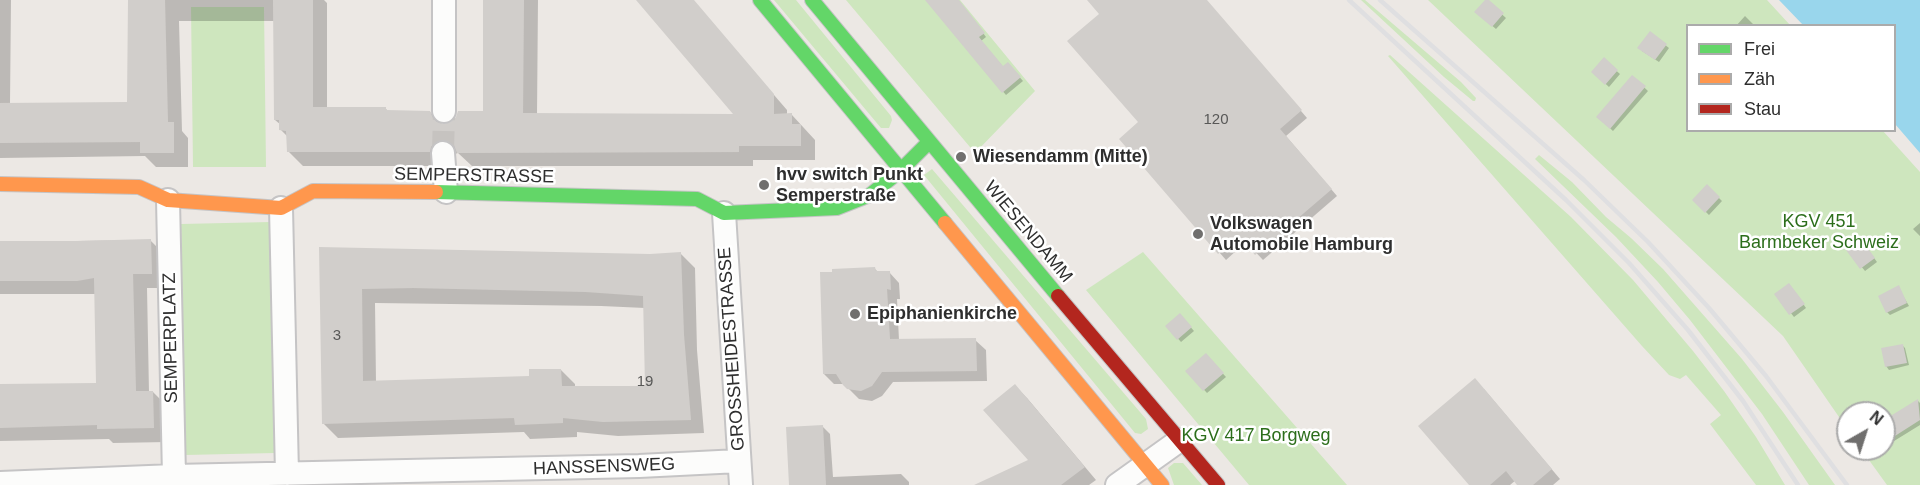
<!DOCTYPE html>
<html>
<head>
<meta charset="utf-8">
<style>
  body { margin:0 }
  #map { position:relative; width:1920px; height:485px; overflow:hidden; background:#ece8e4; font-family:Helvetica,sans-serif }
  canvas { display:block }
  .legend { position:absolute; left:1686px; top:24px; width:210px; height:108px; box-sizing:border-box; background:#fff; border:2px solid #ababab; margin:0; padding:8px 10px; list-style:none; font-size:18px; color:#2e2e2e }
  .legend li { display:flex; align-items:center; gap:12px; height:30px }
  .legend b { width:30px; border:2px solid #ababab }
  .north { position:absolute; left:1836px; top:401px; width:60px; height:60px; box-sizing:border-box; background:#fff; border:2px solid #ababab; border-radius:50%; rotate:39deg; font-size:16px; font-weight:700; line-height:24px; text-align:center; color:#2e2e2e }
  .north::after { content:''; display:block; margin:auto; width:21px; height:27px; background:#706f6e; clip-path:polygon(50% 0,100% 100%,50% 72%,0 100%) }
</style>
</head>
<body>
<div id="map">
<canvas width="1920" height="485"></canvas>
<ul class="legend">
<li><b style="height:8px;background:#63d668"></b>Frei</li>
<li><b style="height:8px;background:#ff974d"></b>Zäh</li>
<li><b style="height:8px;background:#b3261e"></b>Stau</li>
</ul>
<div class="north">N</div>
</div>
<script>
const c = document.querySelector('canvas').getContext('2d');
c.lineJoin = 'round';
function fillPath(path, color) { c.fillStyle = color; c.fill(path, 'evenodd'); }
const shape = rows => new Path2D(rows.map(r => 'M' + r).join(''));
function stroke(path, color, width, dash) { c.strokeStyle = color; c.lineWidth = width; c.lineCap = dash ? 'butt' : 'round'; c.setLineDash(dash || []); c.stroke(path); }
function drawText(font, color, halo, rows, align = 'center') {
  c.font = font + ' Helvetica,sans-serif'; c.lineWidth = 5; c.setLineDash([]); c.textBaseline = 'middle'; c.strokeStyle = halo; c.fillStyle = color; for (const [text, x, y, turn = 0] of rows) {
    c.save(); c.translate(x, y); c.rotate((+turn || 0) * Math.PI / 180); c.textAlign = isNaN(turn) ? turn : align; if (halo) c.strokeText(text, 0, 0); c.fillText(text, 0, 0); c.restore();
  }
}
fillPath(shape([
  [774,0,796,0,891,116,892,120,889,128,881,128],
  [846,0,960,0,1035,91,975,153],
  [1361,0,1365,0,1461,82,1476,98,1475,101,1473,101,1444,77],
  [1428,0,1767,0,1790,25,1688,26,1688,130,1883,131,1920,172,1920,485,1887,485,1861,449,1884,449,1884,413,1848,413,1848,430,1783,336],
  [191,7,264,7,266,167,193,167],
  [1390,55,1571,217,1633,280,1693,351,1724,391,1756,437,1785,485,1756,485,1710,424,1721,415,1686,375,1680,379,1669,375,1642,346,1388,56],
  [1539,155,1572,182,1606,217,1631,238,1663,269,1742,359,1783,412,1835,485,1809,485,1762,414,1690,320,1658,282,1616,237,1535,159],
  [932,169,1146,419,1148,429,1141,434,1135,433,924,175],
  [271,222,275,453,185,455,181,224],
  [1143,252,1347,485,1249,485,1086,290],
  [1174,463,1183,463,1202,485,1174,485,1168,468]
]), '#cee6be');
fillPath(shape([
  [1779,0,1920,0,1920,153,1895,124,1894,26,1803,25]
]), '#99d6ec');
fillPath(shape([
  [0,0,11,0,10,104,128,104,130,0,324,0,327,3,327,108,385,108,389,112,430,112,444,126,484,113,485,0,538,0,537,115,737,115,639,0,692,0,787,110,787,115,792,115,815,140,815,160,753,160,753,166,472,166,458,153,449,156,444,166,303,166,288,151,288,137,281,130,281,125,275,120,274,21,179,21,182,131,188,138,188,167,156,167,145,156,0,158],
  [1089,0,1206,0,1307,118,1286,136,1337,196,1263,260,1246,242,1226,260,1121,139,1140,123,1101,14],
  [1486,0,1506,18,1496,29,1476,12],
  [968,13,986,37,981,41,1004,68,1008,64,1023,81,1006,95,946,24],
  [1745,16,1755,26,1736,26],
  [1650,33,1669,48,1659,62,1642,51],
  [1604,60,1620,74,1609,87,1593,72],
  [1633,77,1648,91,1613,131,1598,117],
  [1707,186,1722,201,1709,215,1694,200],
  [1920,223,1920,236,1913,229],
  [150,240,164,254,166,288,147,288,149,392,153,392,167,406,168,442,113,443,109,439,0,441,0,386,98,384,96,294,0,294,0,242],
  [1864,244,1877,262,1865,271,1848,250],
  [320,249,650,255,680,253,695,268,697,350,704,433,618,436,577,432,577,437,530,439,524,432,338,438,323,423],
  [375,303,601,306,645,308,646,387,575,388,575,384,561,370,530,377,376,382],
  [875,269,879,273,889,272,899,283,900,299,897,299,899,340,975,340,986,350,987,381,893,382,882,396,872,401,859,399,844,384,834,384,824,374],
  [1898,287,1909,306,1890,315,1887,312],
  [1792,288,1806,308,1794,317,1776,294],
  [1180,315,1194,331,1181,342,1167,326],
  [1902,345,1905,348,1909,365,1889,370,1886,366],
  [1206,355,1226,377,1207,393,1187,371],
  [1015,386,1027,398,1096,480,1089,485,979,485,1030,461],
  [1484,389,1560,479,1553,485,1519,485,1516,480,1510,485,1471,485],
  [1918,401,1920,403,1920,425,1886,446,1884,444,1884,422],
  [822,426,830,434,833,477,901,474,909,482,909,485,791,485]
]), '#0003');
fillPath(shape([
  [128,0,165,0,168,122,174,122,174,153,140,153,140,142,0,143,0,103,127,102],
  [273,0,313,0,313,107,386,107,386,110,430,111,433,118,437,122,443,124,451,122,456,117,458,111,483,111,483,0,524,0,523,113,733,114,636,0,694,0,774,94,774,114,792,113,792,124,801,124,801,146,739,146,739,152,457,153,454,145,448,141,443,140,435,142,431,147,430,152,287,152,286,131,279,130,279,120,274,120],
  [925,0,959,0,985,33,979,37,1003,66,1008,62,1021,77,1002,93],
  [1087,0,1207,0,1302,110,1280,129,1332,189,1255,255,1239,236,1218,254,1119,139,1138,122,1067,41,1099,14],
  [1485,0,1489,0,1504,13,1492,27,1474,12],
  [1650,31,1667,44,1655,60,1637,48],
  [1604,57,1618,70,1605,85,1591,72],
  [1632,75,1646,86,1610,129,1596,117],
  [1707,184,1720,197,1705,213,1692,200],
  [151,239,152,274,133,274,136,391,153,391,154,428,97,429,97,425,0,428,0,384,96,383,94,278,77,281,0,281,0,241,77,241],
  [1861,239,1875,258,1860,269,1846,250],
  [319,247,650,254,681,252,684,335,691,420,603,422,563,418,563,423,515,425,514,418,322,424],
  [413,288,586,292,643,296,645,386,562,386,561,369,529,369,529,376,363,381,362,289],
  [875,267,876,271,890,271,891,290,887,289,890,339,976,338,977,371,882,372,872,386,861,391,847,389,843,385,836,374,823,374,820,272,832,272,832,269],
  [1789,283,1805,304,1789,315,1774,294],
  [1899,285,1907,303,1886,313,1878,296],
  [1180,313,1192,327,1177,340,1165,326],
  [1903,344,1907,363,1885,367,1881,348],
  [1206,353,1224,373,1203,391,1185,371],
  [1475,378,1552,469,1533,485,1517,485,1506,471,1490,485,1469,485,1418,426],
  [1015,384,1085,467,1061,485,974,485,1028,460,983,410],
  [1918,399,1920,420,1884,443,1884,420],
  [823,425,826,485,789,485,786,427]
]), '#d1cecb');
stroke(shape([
  [443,153,444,111]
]), '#c6c3c0', 22, [22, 11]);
const street = shape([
  [444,111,444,0],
  [443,153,446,192],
  [168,200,174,476],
  [281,208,287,474],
  [724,213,741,485],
  [0,483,174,476,639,466,739,461],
  [1117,485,1180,440]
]);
const fast = shape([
  [760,0,945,223],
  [812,0,1058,296],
  [436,192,697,199,724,213,837,208,870,195,900,171,929,142]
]);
const slow = shape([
  [0,184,139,187,168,200,281,208,313,191,436,192],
  [945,223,1162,485]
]);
const jam = shape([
  [1058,296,1218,485]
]);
stroke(street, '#c5c4c5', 26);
stroke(fast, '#c5c4c5', 16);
stroke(slow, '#c5c4c5', 16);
stroke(jam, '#c5c4c5', 16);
stroke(street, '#fcfcfb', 22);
stroke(fast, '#63d668', 14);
stroke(slow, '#ff974d', 14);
stroke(jam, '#b3261e', 14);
stroke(shape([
  [1349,0,1566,200,1629,263,1688,330,1743,401,1798,485],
  [1380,0,1584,180,1648,242,1709,308,1766,376,1847,485]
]), '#dfdfe1', 4.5);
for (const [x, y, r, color] of [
  [961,157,6,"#706f6e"],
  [764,185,6,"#706f6e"],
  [1198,234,6,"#706f6e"],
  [855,314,6,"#706f6e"]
]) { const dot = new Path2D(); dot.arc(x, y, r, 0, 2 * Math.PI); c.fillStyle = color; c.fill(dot); stroke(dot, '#fff', 2); }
drawText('15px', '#585857', null, [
  ["120",1216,120],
  ["3",337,336],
  ["19",645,382]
]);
drawText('bold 18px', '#2e2e2e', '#fff', [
  ["Wiesendamm (Mitte)",973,157],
  ["hvv switch Punkt",776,175],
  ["Semperstraße",776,196],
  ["Volkswagen",1210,224],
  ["Automobile Hamburg",1210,245],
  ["Epiphanienkirche",867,314]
], 'left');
drawText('18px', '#2e2e2e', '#fff', [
  ["SEMPERSTRASSE",474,176,1],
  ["WIESENDAMM",1028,232,50],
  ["SEMPERPLATZ",171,338,-91],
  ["GROSSHEIDESTRASSE",732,349,-94],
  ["HANSSENSWEG",604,467,-2]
]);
drawText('18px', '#2c6e1b', '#fff', [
  ["KGV 451",1819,222],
  ["Barmbeker Schweiz",1819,243],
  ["KGV 417 Borgweg",1256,436]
]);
</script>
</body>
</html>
